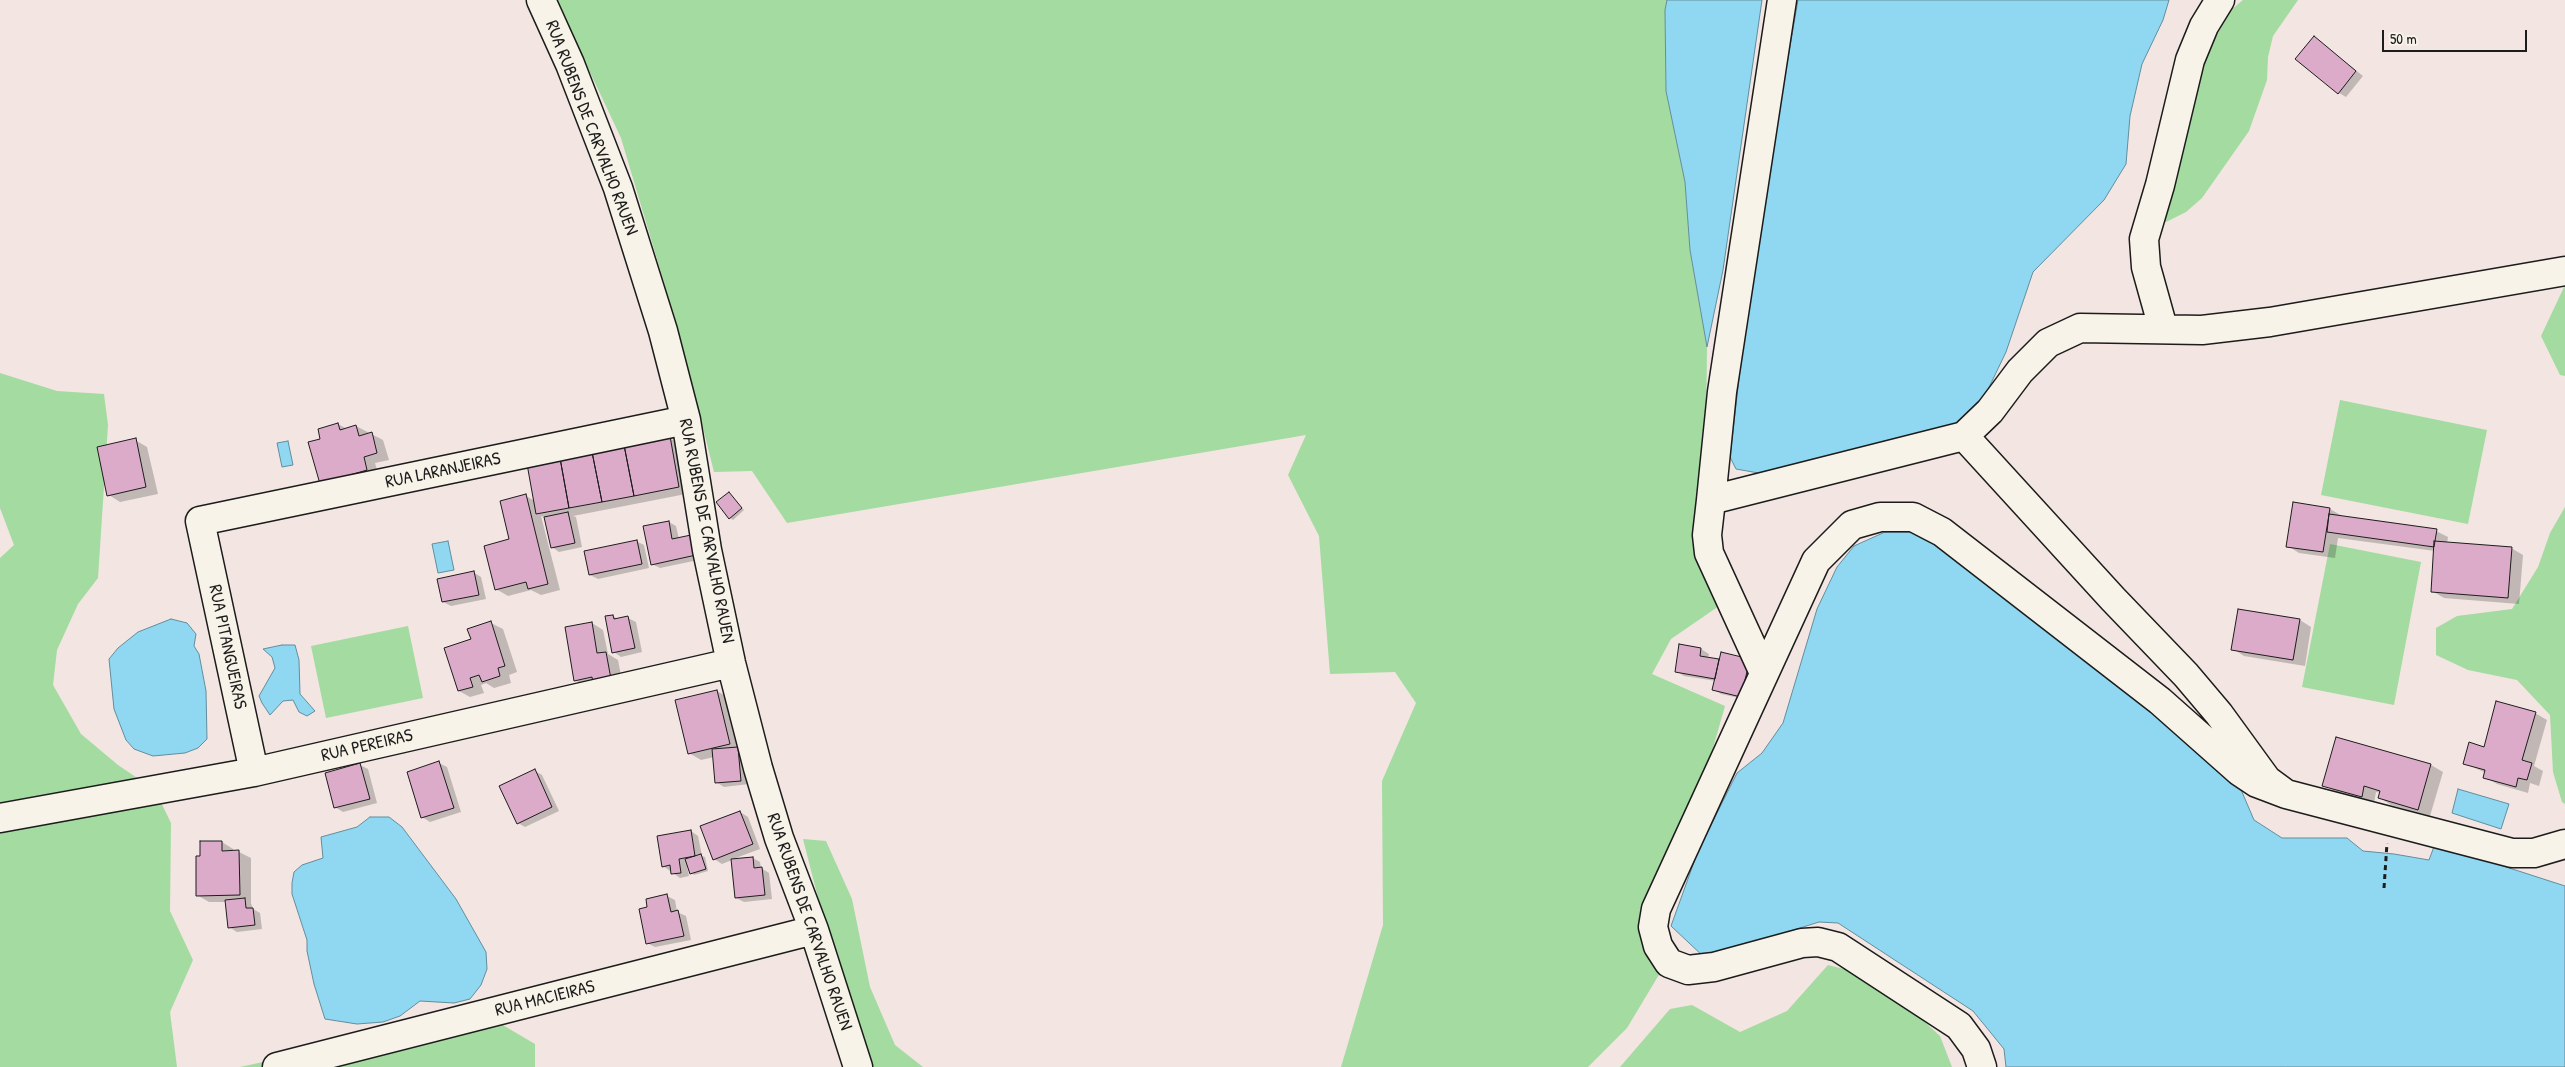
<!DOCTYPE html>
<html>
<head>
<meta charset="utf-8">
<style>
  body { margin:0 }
  #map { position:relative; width:2565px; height:1067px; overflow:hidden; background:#f2e5e2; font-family:"Patrick Hand",sans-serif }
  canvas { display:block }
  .scale { position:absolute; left:2382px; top:30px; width:145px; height:22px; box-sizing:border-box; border:2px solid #1c1c1c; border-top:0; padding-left:6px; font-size:15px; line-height:18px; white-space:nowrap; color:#1c1c1c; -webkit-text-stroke:4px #f7f3e8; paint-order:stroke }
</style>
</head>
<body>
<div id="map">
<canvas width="2565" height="1067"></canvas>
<div class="scale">50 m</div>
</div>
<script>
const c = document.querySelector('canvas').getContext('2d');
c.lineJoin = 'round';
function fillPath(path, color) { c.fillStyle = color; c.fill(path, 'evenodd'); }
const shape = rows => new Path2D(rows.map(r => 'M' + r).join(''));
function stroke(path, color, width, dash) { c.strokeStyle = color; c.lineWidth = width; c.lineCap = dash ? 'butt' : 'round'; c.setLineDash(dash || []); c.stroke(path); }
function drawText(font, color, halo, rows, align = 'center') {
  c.font = font + ' "Patrick Hand",sans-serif'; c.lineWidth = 5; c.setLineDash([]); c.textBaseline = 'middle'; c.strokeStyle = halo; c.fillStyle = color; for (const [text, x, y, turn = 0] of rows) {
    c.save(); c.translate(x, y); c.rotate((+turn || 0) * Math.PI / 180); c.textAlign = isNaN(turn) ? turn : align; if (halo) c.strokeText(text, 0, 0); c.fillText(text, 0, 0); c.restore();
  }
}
fillPath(shape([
  [556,0,1667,0,1665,10,1666,91,1685,182,1690,250,1707,347,1706,432,1693,525,1699,554,1719,606,1671,639,1652,674,1725,706,1703,783,1660,876,1660,973,1627,1028,1588,1067,1341,1067,1383,925,1382,781,1416,703,1395,672,1330,674,1319,536,1288,475,1306,435,787,523,752,471,714,472,681,340,621,138],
  [2243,0,2298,0,2273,36,2268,57,2267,80,2249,131,2202,198,2186,212,2166,222,2158,221,2167,181,2207,52,2232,9],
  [2565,285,2565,376,2560,375,2541,336],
  [0,373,57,391,104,394,108,425,98,578,78,604,57,650,53,685,81,734,118,765,155,790,171,823,170,911,193,960,170,1012,177,1067,0,1067,0,558,14,545,0,508],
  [2340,400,2487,430,2468,524,2321,495],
  [2565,507,2565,804,2562,802,2553,772,2550,715,2517,680,2468,670,2436,655,2436,628,2457,616,2512,609,2538,567,2550,533],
  [2330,544,2421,562,2394,705,2302,687],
  [408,626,423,698,326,718,311,646],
  [803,839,826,841,852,899,870,987,895,1045,923,1067,871,1067,844,976,826,929],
  [1828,965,1876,977,1940,1036,1952,1067,1620,1067,1670,1009,1692,1005,1740,1032,1787,1011],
  [484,1014,535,1044,535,1067,240,1067]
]), '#a4dba0');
const water = shape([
  [1667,0,1762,0,1723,270,1707,347,1690,250,1685,182,1666,91,1665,10,1667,0],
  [1798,0,2169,0,2163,20,2142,64,2130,116,2126,164,2104,200,2033,272,2006,352,1981,404,1963,424,1764,474,1736,469,1730,457,1740,370,1768,174,1798,0],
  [288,441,293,465,282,467,277,443,288,441],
  [1885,532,1923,532,2233,771,2254,820,2282,838,2347,838,2363,851,2394,854,2429,860,2435,844,2565,886,2565,1067,2006,1067,2004,1049,1973,1011,1838,923,1819,922,1705,958,1671,926,1698,851,1737,773,1762,753,1783,723,1817,609,1837,567,1854,546,1885,532],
  [448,541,454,570,438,573,432,544,448,541],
  [171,619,187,623,196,634,194,646,199,654,206,691,207,739,198,748,185,753,153,756,134,749,126,740,114,709,109,659,118,648,138,632,171,619],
  [282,645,295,645,299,660,300,694,315,711,307,716,299,712,293,700,283,701,270,715,262,703,259,696,275,668,272,657,263,649,282,645],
  [2458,789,2509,804,2501,829,2452,813,2458,789],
  [370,817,389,817,402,827,456,899,486,952,487,969,481,985,470,999,454,1003,420,1001,400,1016,383,1022,357,1024,325,1019,314,984,307,951,307,940,292,894,292,883,294,872,302,865,323,858,321,837,357,827,370,817]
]);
fillPath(water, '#90d8f1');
stroke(water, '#628d9c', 1);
fillPath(shape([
  [2314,37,2363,76,2346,97,2339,93],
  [338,424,347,429,356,426,383,440,389,460,375,463,379,477,332,490,322,440],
  [669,438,681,444,691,493,573,516,576,517,582,547,559,552,552,547,546,518,541,516,560,590,541,595,531,590,508,596,496,589,526,496,535,501],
  [135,440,147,447,158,494,120,502,109,495],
  [729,494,744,510,733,520,730,518],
  [2294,503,2330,509,2342,516,2436,531,2448,537,2447,543,2511,548,2523,555,2519,604,2444,598,2432,591,2435,551,2338,538,2335,558,2299,553,2288,546],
  [669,522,676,526,679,539,703,559,660,568,652,564],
  [636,541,644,545,649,568,598,579,590,575],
  [473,572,481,577,486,599,451,606,443,602],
  [613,616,619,620,628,618,636,622,642,652,621,657,614,652],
  [2300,620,2311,627,2305,666,2244,656,2233,649],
  [491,623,503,629,517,672,509,675,511,683,494,688,486,683,481,685,484,693,470,697,459,691,472,640],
  [592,623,603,630,608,654,618,660,623,686,587,687,575,680],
  [1680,646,1701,649,1709,654,1708,658,1757,665,1748,700,1721,694,1713,689,1716,681,1684,676,1676,671],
  [717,691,729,698,745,753,749,784,724,787,716,782,714,757,701,760,689,753],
  [2535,713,2547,720,2534,766,2543,771,2539,786,2530,783,2528,793,2497,784,2485,777,2486,773,2464,763],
  [2337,738,2431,765,2443,772,2430,816,2391,805,2380,798,2381,793,2376,792,2374,803,2336,792,2324,785],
  [439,763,447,767,461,812,430,822,422,817],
  [360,765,368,769,377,803,343,812,335,807],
  [535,771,542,775,559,811,525,827,518,823],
  [740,812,748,817,760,849,733,859,753,858,760,862,761,868,769,873,772,899,744,902,736,898,732,860,722,864,714,859],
  [691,831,698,836,702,856,705,857,708,871,694,875,687,866,689,876,680,878,663,866],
  [222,842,233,849,233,852,239,852,251,858,251,903,253,909,260,913,262,929,237,932,229,927,227,902,209,902,197,895,201,857],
  [667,896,675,900,677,912,686,916,691,940,655,947,647,943,648,908]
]), '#0003');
const building = shape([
  [2314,36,2356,71,2338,94,2295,59,2314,36],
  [338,423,340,430,356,425,359,436,372,432,377,453,364,457,367,470,320,484,308,442,320,439,318,429,338,423],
  [670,436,679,487,634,496,624,445,670,436],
  [136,438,146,487,107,496,97,447,136,438],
  [624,445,634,496,602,502,592,452,624,445],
  [592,452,602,502,569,508,560,458,592,452],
  [560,458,569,508,536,514,527,464,560,458],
  [729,492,742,508,729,519,716,502,729,492],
  [526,494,548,584,528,589,526,582,495,590,484,546,509,539,500,501,526,494],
  [2293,502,2330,508,2323,552,2286,547,2293,502],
  [568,512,575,543,551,548,544,517,568,512],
  [2329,514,2437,529,2434,547,2327,532,2329,514],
  [669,521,672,539,691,535,696,555,651,565,643,526,669,521],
  [637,540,642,564,589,575,584,551,637,540],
  [2434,541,2512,547,2508,598,2431,592,2434,541],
  [474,571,479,595,442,602,437,579,474,571],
  [2238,609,2300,619,2293,660,2231,650,2238,609],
  [613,615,614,619,628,616,635,648,612,653,605,616,613,615],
  [491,621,505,666,498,668,500,676,482,682,479,675,470,678,473,687,458,691,444,648,471,639,467,629,491,621],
  [592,622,597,653,606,652,611,679,593,683,592,677,574,681,565,627,592,622],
  [1679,644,1701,648,1700,656,1719,659,1715,679,1675,672,1679,644],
  [1721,652,1750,659,1741,697,1712,690,1721,652],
  [717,690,730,744,688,754,675,700,717,690],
  [2496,701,2536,712,2522,760,2532,763,2527,780,2518,778,2516,787,2483,778,2485,770,2463,764,2469,742,2484,747,2496,701],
  [2336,737,2431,764,2418,810,2378,798,2380,791,2364,786,2362,797,2322,786,2336,737],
  [738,747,741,781,715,783,712,749,738,747],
  [439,761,454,808,421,818,407,772,439,761],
  [360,763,370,799,334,808,325,773,360,763],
  [535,769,552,807,517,824,499,786,535,769],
  [740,811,753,844,713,860,700,826,740,811],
  [691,830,695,856,679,859,681,873,671,874,670,865,662,867,657,836,691,830],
  [200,841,222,841,222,851,239,850,240,895,196,896,196,856,200,856,200,841],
  [701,854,706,869,690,874,685,859,701,854],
  [753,857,754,868,762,867,765,895,735,898,731,859,753,857],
  [667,894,671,912,678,910,684,936,646,944,639,909,647,907,646,899,667,894],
  [245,898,246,908,253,908,255,925,228,928,225,900,245,898]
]);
fillPath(building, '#dcabca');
stroke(building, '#1c1c1c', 1);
const minor = shape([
  [541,0,570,64,618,188,663,331,686,420,707,550,731,663,758,768,779,838,814,930,858,1067],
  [1782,0,1722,392,1711,500,1964,436,1990,411,2020,371,2048,343,2080,328,2202,330,2270,322,2565,271],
  [2163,328,2146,267,2144,239,2160,185,2190,60,2204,26,2220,0],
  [1964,436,2113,599,2186,675,2219,714,2267,780,2286,794,2512,853,2534,853,2565,844],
  [1711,500,1707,535,1709,553,1764,673],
  [254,772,200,521,686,420],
  [0,818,254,772,731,663],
  [277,1067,814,930],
  [1982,1067,1976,1049,1959,1026,1838,947,1818,942,1802,943,1714,967,1688,970,1669,963,1658,946,1653,927,1656,909,1816,561,1852,525,1880,517,1913,517,1942,532,2160,701,2239,771,2257,783,2286,794]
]);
stroke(minor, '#1c1c1c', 31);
stroke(shape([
  [2384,888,2387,843]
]), '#1c1c1c', 3, [5, 4]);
stroke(minor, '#f7f3e8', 28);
drawText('18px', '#1c1c1c', '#f7f3e8', [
  ["RUA RUBENS DE CARVALHO RAUEN",591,128,69],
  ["RUA LARANJEIRAS",443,471,-12],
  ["RUA RUBENS DE CARVALHO RAUEN",706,531,79],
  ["RUA PITANGUEIRAS",227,647,78],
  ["RUA PEREIRAS",367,746,-13],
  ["RUA RUBENS DE CARVALHO RAUEN",809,922,71],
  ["RUA MACIEIRAS",545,999,-14]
]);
</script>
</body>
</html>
